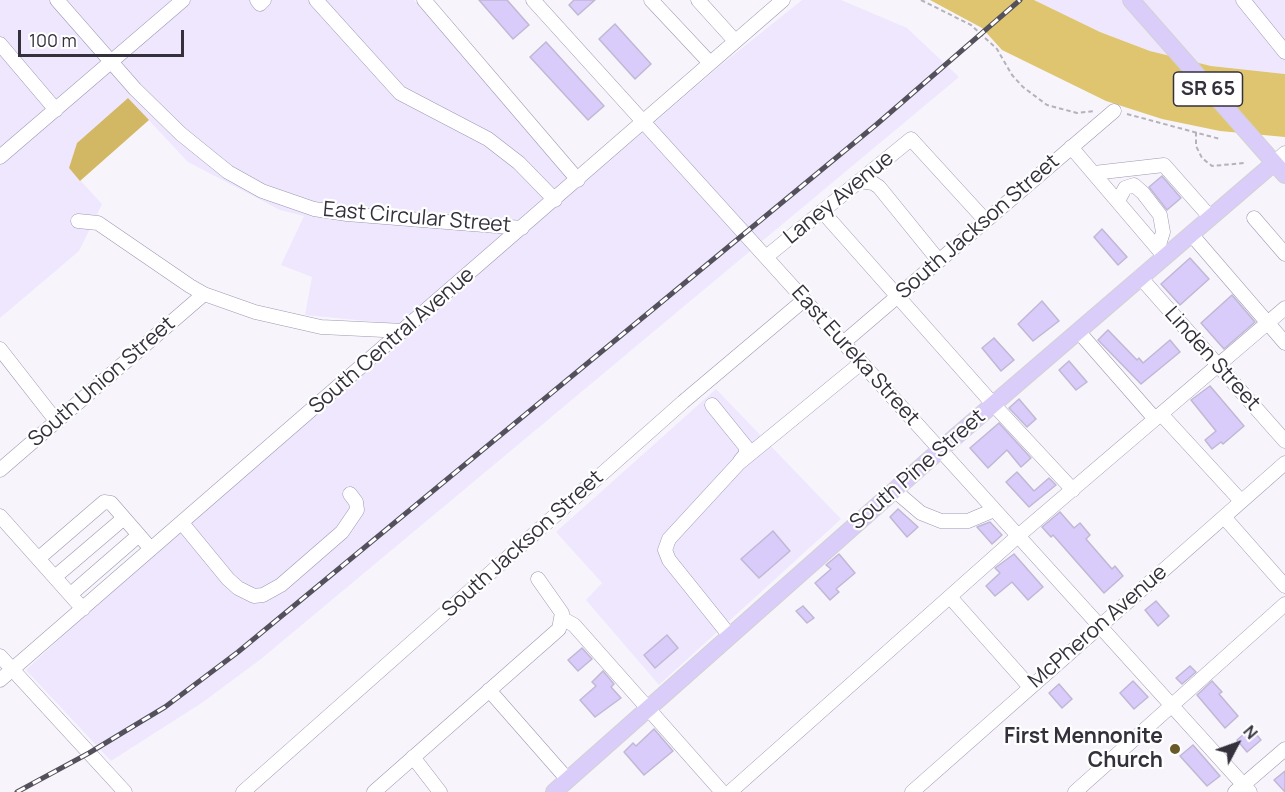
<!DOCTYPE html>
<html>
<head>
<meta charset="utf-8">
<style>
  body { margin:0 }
  #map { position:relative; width:1285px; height:792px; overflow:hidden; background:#f7f5fb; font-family:Manrope,sans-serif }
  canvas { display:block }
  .north { position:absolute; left:1207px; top:714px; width:60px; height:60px; -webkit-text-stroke:4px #fff; paint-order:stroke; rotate:49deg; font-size:16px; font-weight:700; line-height:24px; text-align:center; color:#34303c }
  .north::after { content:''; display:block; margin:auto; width:21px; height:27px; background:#34303c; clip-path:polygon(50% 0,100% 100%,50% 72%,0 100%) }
  .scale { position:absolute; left:18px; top:30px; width:166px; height:27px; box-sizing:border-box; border:3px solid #34303c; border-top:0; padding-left:8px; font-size:18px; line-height:21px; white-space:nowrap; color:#34303c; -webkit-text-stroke:4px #fff; paint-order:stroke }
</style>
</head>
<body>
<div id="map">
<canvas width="1285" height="792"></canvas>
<div class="north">N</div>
<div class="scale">100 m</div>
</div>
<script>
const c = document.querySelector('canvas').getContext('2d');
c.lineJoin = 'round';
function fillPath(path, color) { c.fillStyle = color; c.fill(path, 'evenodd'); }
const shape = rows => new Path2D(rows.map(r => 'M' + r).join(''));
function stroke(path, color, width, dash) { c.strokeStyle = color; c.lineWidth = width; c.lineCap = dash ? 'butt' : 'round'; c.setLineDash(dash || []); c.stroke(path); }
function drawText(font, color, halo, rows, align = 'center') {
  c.font = font + ' Manrope,sans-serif'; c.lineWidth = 4.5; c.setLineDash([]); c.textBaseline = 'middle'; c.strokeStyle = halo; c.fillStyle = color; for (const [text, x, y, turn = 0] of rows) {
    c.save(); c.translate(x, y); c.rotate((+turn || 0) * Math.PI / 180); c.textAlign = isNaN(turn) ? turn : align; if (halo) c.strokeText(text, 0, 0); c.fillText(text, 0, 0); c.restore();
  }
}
fillPath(shape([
  [0,0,414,0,577,189,721,65,802,0,841,0,907,28,959,77,261,659,203,702,111,761,26,670,398,324,305,315,312,277,281,265,304,216,280,210,188,162,128,98,77,143,69,168,102,204,79,251,0,318],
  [1034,0,1285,0,1285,74,1211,66,1150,51,1100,32],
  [716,389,841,519,659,685,586,600,602,583,556,532]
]), '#eee7fe');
fillPath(shape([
  [128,98,149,120,80,181,69,168,77,143]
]), '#d2b864');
fillPath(shape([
  [930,0,1034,0,1100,32,1150,51,1211,66,1285,74,1285,137,1220,131,1162,119,1106,101,1002,50,982,28]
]), '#dfc570');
const building = shape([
  [479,0,507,0,529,25,513,39,479,0],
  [574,0,595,0,578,15,569,5,574,0],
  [615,24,651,64,635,79,599,39,615,24],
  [546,42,604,106,588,120,530,57,546,42],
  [1162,176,1181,198,1167,210,1149,187,1162,176],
  [1102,229,1127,257,1118,265,1094,237,1102,229],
  [1190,258,1209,279,1180,305,1161,284,1190,258],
  [1232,295,1255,322,1224,349,1201,323,1232,295],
  [1042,301,1059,321,1033,341,1018,324,1042,301],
  [1108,330,1137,360,1139,358,1143,363,1170,340,1180,352,1141,384,1098,340,1108,330],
  [994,338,1014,360,1001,371,982,348,994,338],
  [1069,361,1087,382,1076,390,1059,370,1069,361],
  [1210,386,1244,426,1223,444,1221,442,1212,449,1205,440,1216,431,1191,400,1210,386],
  [1019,399,1036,419,1027,427,1009,408,1019,399],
  [999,423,1031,458,1021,467,1007,450,988,468,970,448,999,423],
  [1017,472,1034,491,1049,478,1056,485,1029,507,1006,482,1017,472],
  [898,509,918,527,907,537,890,517,898,509],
  [1060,512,1074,528,1080,523,1090,535,1086,539,1112,569,1115,566,1123,576,1104,593,1053,535,1051,537,1042,527,1060,512],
  [990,522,1002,535,992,544,977,527,990,522],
  [773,531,790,551,759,578,741,559,773,531],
  [839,554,855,573,836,589,839,592,830,600,815,583,831,569,826,565,839,554],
  [1014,554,1043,587,1028,600,1012,582,995,596,986,586,1000,573,995,568,1014,554],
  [1156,601,1169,616,1158,626,1145,610,1156,601],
  [803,606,814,618,807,623,796,611,803,606],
  [667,635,678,648,655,668,644,655,667,635],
  [582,648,592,659,578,671,568,660,582,648],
  [1190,666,1196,672,1182,684,1176,678,1190,666],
  [603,671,614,684,611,687,621,698,595,717,580,700,596,686,592,682,603,671],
  [1133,681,1148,697,1134,709,1120,693,1133,681],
  [1212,681,1222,692,1219,694,1238,716,1225,728,1197,695,1212,681],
  [1059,684,1072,699,1062,708,1049,693,1059,684],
  [1251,728,1261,740,1247,752,1237,740,1251,728],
  [654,729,673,751,644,775,624,752,633,743,636,746,654,729],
  [1193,745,1220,776,1207,786,1180,756,1193,745],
  [1285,771,1285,792,1274,780,1285,771]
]);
fillPath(building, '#d9cbfa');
stroke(building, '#c0b8d4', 1.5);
const minor = shape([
  [57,0,135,89,181,134,228,172,262,191,314,209,347,214,522,228],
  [257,0,260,4,264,0],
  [316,0,400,93,488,139,519,163,555,200],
  [424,0,578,180],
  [533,0,1250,792],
  [651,0,710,63],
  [698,0,735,41],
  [1243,0,1285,52],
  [0,44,56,110],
  [1071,147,1164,256],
  [0,157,183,0],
  [1274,163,1285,153],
  [1094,173,1164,165,1210,217],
  [860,181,873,183,879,187,935,256,936,262],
  [1118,201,1125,188,1134,185,1143,193,1160,215,1163,232,1158,248],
  [822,211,993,404,1073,490],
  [1254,218,1285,254],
  [78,221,98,223,190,286,204,294,255,312,321,327,404,331],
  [1191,234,1285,343],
  [766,257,911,139,985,220],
  [1140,277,1285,441],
  [1078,331,1155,419],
  [843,343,1114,111],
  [0,349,57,422],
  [712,405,746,447,746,454,740,461],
  [1161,414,1241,501],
  [0,470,204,294],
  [894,490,921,513,941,521,968,521,994,510],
  [0,516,83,609],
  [1224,517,1285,586],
  [182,523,228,579,238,588,254,596,263,595,281,585,342,532,357,510,356,502,350,494],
  [39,558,104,502,111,503,151,549],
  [56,576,124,518],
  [71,594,139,535],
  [950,597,1030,687],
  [563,619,574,625,722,792],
  [730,636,669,560,665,550,669,539,739,463,861,363],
  [0,656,125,792],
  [0,680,783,0],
  [489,690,568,780],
  [413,757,440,792],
  [243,792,683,402,804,300],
  [374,792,559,629,562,613,538,579],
  [730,792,1018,536,1285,308],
  [912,792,1285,463],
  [1075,792,1285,604],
  [1235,792,1285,749]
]);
const major = shape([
  [1131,0,1285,175],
  [554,792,940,450,1274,163]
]);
stroke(minor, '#9f97b3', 15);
stroke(major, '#d2d1d4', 18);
stroke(shape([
  [921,0,971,25,997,49,1012,75,1023,87,1047,105,1077,113,1094,111],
  [1127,114,1220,139],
  [1196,132,1196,146,1202,158,1212,166,1244,163]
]), '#b5b2ba', 2, [4.5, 3]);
stroke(minor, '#fff', 14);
stroke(major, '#dbcdf9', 16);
const rail = shape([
  [17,792,89,753,165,707,238,652,877,124,1020,0]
]);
stroke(rail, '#55515c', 5);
stroke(rail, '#fff', 3, [9]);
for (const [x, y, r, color] of [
  [1175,749,6,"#6a5a28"]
]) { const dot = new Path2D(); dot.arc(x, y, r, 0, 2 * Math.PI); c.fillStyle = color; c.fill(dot); stroke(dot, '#fff', 2); }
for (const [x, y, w] of [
  [1208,89,69]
]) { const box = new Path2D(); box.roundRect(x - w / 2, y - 17, w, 34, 4.5); c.fillStyle = '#fff'; c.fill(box); stroke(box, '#34303c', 1.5); }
drawText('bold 20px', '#34303c', null, [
  ["SR 65",1208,89]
]);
drawText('21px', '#34303c', '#fff', [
  ["Laney Avenue",839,198,-39],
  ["East Circular Street",417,218,5],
  ["South Jackson Street",978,227,-41],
  ["South Central Avenue",392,341,-41],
  ["East Eureka Street",855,356,48],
  ["Linden Street",1212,359,48],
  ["South Union Street",102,382,-41],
  ["South Pine Street",918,470,-41],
  ["South Jackson Street",523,544,-42],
  ["McPheron Avenue",1098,627,-41]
]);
drawText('bold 21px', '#34303c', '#fff', [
  ["First Mennonite",1163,737],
  ["Church",1163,761]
], 'right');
</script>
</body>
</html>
